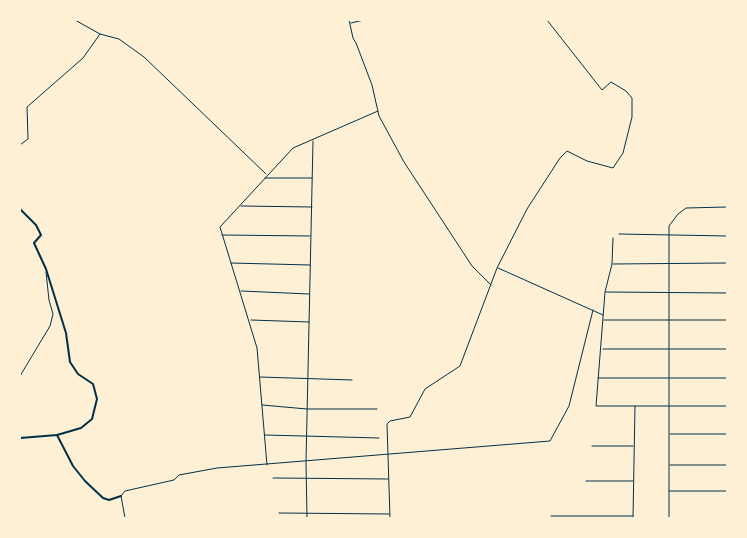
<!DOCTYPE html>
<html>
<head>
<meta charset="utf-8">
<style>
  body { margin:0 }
  #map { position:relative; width:747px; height:538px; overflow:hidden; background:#fdf0d5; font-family:"DejaVu Sans",sans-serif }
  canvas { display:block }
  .frame { position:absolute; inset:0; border:21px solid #fdf0d5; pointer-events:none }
</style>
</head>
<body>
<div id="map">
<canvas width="747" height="538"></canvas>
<div class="frame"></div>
</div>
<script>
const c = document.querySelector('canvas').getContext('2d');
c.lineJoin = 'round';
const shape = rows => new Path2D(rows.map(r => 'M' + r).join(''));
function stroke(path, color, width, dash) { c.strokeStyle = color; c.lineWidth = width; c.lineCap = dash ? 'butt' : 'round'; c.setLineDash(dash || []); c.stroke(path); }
stroke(shape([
  [75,20,100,34,119,39,144,57,266,174],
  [349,20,353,38,356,43,372,85,379,116,404,162,472,266,491,285],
  [351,23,364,20],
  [20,145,28,139,27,107,83,58,100,34],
  [265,178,312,178],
  [241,206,312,207],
  [619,234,727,236],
  [222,235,310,236],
  [613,238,612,264,605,292,596,406,727,406],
  [231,263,310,265],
  [613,264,727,263],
  [498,268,603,315],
  [241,291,309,294],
  [606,292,727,293],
  [251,320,309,322],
  [604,320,727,320],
  [603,349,727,349],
  [20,376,50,326,53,314,49,300,46,272],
  [260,377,352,380],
  [598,378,727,378],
  [262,405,307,409,377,409],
  [670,434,727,434],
  [265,435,379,438],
  [592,446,633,446],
  [267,465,257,348,220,227,293,148,378,111],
  [670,465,727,465],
  [273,478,388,479],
  [586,481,633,481],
  [669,491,727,491],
  [279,513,389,514],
  [551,516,633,516],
  [125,518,121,496,125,491,174,480,179,475,217,468,550,441,569,406,593,310],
  [307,518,306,462,313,141],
  [390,518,387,424,390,421,410,417,425,389,460,366,497,268,527,209,560,158,567,151,587,161,613,168,623,153,632,117,632,98,626,91,611,82,602,90,547,20],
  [633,518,635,406],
  [669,518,669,226,678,214,686,208,727,207]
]), '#003049', 1);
stroke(shape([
  [20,209,36,225,41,235,34,243,46,269,66,333,70,362,78,374,93,384,97,399,92,419,81,428,57,435],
  [20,438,57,435,73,466,85,481,103,498,109,500,121,496]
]), '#003049', 2);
</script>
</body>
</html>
